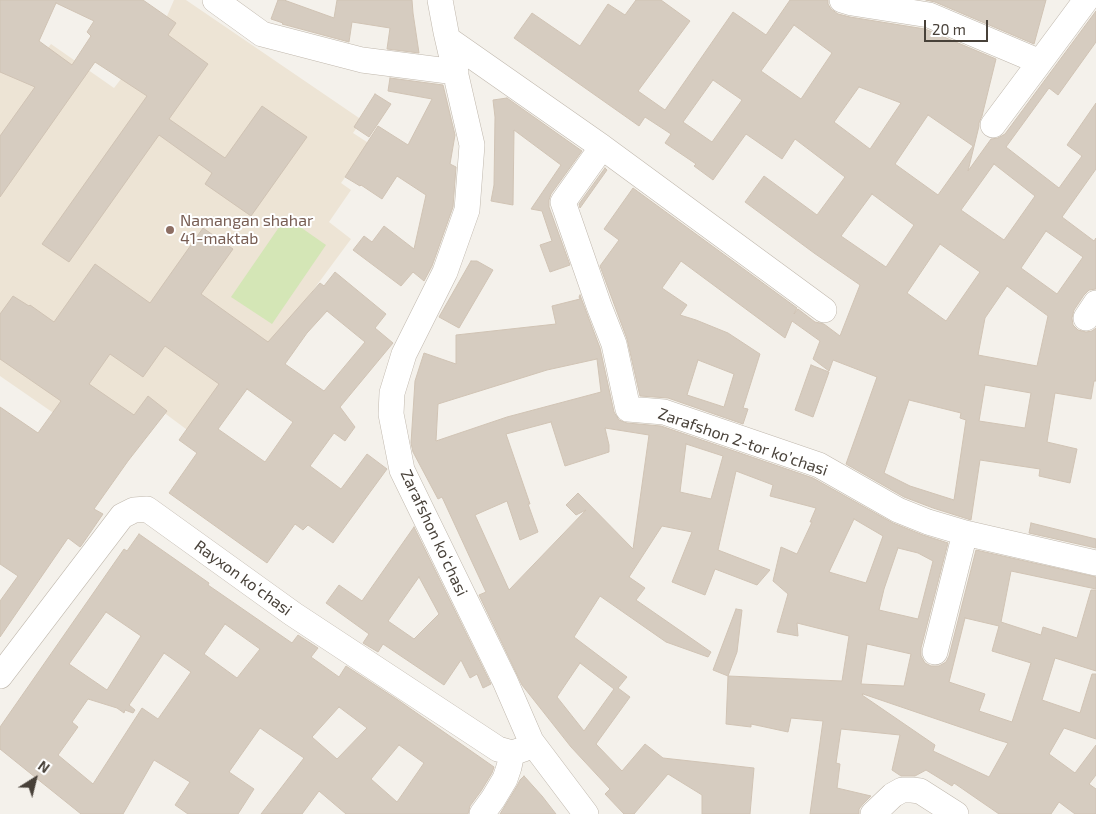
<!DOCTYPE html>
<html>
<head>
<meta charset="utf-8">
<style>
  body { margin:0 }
  #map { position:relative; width:1096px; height:814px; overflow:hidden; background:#f4f1eb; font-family:"Exo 2",sans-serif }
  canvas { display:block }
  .north { position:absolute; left:10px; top:754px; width:50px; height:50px; -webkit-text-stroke:4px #fff; paint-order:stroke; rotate:36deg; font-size:14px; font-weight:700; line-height:20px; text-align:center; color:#484139 }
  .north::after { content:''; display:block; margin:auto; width:18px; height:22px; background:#484139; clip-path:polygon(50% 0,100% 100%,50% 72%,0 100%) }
  .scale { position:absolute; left:924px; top:20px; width:64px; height:22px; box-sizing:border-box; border:2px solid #484139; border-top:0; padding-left:6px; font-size:15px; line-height:18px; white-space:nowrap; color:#484139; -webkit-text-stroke:4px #fff; paint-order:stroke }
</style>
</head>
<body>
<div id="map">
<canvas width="1096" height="814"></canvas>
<div class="north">N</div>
<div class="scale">20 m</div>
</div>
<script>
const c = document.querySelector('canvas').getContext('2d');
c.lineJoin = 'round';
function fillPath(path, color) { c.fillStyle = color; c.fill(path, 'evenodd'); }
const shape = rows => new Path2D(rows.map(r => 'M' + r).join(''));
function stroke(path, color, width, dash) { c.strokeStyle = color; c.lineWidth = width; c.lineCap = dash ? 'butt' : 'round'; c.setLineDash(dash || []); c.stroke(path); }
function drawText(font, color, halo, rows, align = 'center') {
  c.font = font + ' "Exo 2",sans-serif'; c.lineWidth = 4; c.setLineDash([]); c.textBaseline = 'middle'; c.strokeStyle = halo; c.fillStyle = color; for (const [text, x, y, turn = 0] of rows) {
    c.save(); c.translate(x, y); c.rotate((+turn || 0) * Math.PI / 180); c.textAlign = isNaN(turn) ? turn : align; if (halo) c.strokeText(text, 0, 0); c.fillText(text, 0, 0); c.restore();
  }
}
fillPath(shape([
  [174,0,186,0,362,120,353,133,370,144,341,183,351,190,329,222,351,239,294,316,190,432,147,400,107,450,0,376,0,68,27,75,51,44,114,88,164,23]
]), '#ede4d5');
fillPath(shape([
  [286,217,326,245,272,324,231,297]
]), '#d4e6b6');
const building = shape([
  [0,0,143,0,176,23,168,35,208,64,169,119,225,158,262,106,307,137,251,216,205,184,212,173,159,135,69,262,42,244,147,96,95,62,0,197,0,136,35,87,0,72,0,0],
  [56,3,94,21,87,32,91,36,72,65,39,41,56,3],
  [278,0,284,0,334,18,337,0,412,0,413,13,419,53,387,49,390,28,352,22,349,42,282,24,283,23,271,19,278,0],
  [636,0,661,0,690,21,638,91,665,110,733,12,766,35,790,0,828,0,828,4,831,9,838,14,850,17,925,29,996,59,982,116,979,123,979,126,968,171,991,139,998,138,1005,134,1096,11,1096,42,1058,95,1049,88,1006,147,1059,188,1082,156,1067,145,1096,103,1096,169,1062,217,1094,241,1096,238,1096,289,1089,290,1084,295,1074,310,1072,318,1073,325,1078,330,1086,332,1092,331,1096,328,1096,381,1094,381,1091,399,1055,393,1047,442,1077,449,1070,483,1039,476,1040,469,980,460,971,520,933,508,904,497,846,464,877,377,833,360,829,371,813,359,820,341,792,321,785,338,681,261,662,288,687,305,680,315,696,320,728,333,760,354,743,408,748,409,743,424,668,398,640,396,627,339,600,266,619,240,604,229,633,188,797,308,794,314,798,309,815,322,824,324,840,336,860,285,814,253,745,202,764,176,817,215,845,177,795,139,782,159,746,134,713,180,694,166,696,164,665,143,671,134,645,117,639,126,514,38,532,13,580,46,608,4,625,15,636,0],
  [794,25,832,53,801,99,761,71,794,25],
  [713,80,742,100,712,142,683,122,713,80],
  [859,87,901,103,870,149,834,122,859,87],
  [928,115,973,146,938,195,895,164,928,115],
  [994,164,1035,196,1004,240,961,210,994,164],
  [872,194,914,225,886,267,841,236,872,194],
  [1046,231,1083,257,1057,294,1021,268,1046,231],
  [940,244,980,272,946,321,907,293,940,244],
  [1007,286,1048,316,1037,366,978,355,985,318,1007,286],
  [698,360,734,374,724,407,687,395,698,360],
  [985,385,1031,393,1025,428,979,421,985,385],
  [909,400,961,413,960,418,966,420,954,500,910,486,884,473,909,400],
  [926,0,1046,0,1034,44,935,2,926,0],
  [390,78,443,85,455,135,450,164,456,167,453,207,432,266,424,281,413,272,401,286,353,250,364,236,372,242,384,226,414,249,426,195,397,176,382,199,361,185,360,186,345,177,378,126,408,145,432,99,388,91,390,78],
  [375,94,391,104,369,137,354,127,375,94],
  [507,98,582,151,551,194,549,200,549,207,570,265,550,272,540,245,552,241,542,211,531,209,561,165,514,130,513,205,491,201,494,185,495,117,493,100,507,98],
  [605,168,607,170,580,208,579,204,605,168],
  [203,228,233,249,201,294,268,342,320,283,324,286,335,272,386,314,375,328,393,343,340,407,355,427,345,441,334,433,310,466,341,489,367,454,387,469,333,543,308,525,303,530,295,524,267,563,169,493,197,453,179,440,219,384,165,346,143,377,110,354,89,384,134,415,148,396,167,411,128,461,94,509,103,514,81,546,80,547,68,538,0,637,0,601,18,576,0,564,0,407,38,433,61,401,0,359,0,314,13,296,29,306,30,305,54,322,95,264,150,303,203,228],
  [327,311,365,342,324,391,285,364,307,333,327,311],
  [247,389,293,422,265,462,218,429,247,389],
  [471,261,477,261,493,270,459,328,439,317,471,261],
  [580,295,600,348,614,412,619,420,627,423,661,426,813,478,893,523,923,535,948,543,921,648,921,656,925,663,931,666,939,666,946,662,949,656,976,550,1096,577,1096,589,1011,571,1001,622,1041,635,1043,627,1077,638,1091,590,1096,590,1096,671,1055,658,1042,700,1080,713,1092,674,1096,674,1096,739,1064,728,1049,754,1075,773,1096,745,1096,775,1089,784,1096,789,1096,814,1075,814,1059,802,1051,814,999,814,954,783,952,786,926,770,915,776,901,776,892,770,900,735,841,729,836,763,840,764,837,788,871,796,863,804,859,809,859,814,810,814,823,721,791,718,788,732,751,724,751,727,726,724,728,676,842,681,849,636,797,623,798,636,777,632,788,594,773,581,781,547,797,554,812,522,810,522,816,508,770,496,773,485,736,471,718,550,770,570,757,585,715,569,705,595,672,582,692,532,662,526,629,577,645,588,636,600,711,652,708,657,666,642,600,596,574,637,627,677,618,688,630,697,596,744,622,771,645,744,663,758,754,768,750,814,702,814,702,795,668,774,634,814,624,814,605,794,610,789,571,747,522,685,479,595,486,592,472,562,442,497,438,499,413,452,411,443,415,381,424,353,456,364,456,335,556,324,552,306,580,299,579,297,580,295],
  [597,359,601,392,507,417,436,441,438,404,547,370,597,359],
  [551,422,565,466,609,452,609,445,605,428,649,435,633,549,578,493,566,505,576,515,586,510,509,590,475,515,507,501,520,540,538,532,528,504,530,504,506,434,551,422],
  [686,444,723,456,711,499,680,492,686,444],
  [854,519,883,536,866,583,829,572,854,519],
  [898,548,918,553,933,561,918,619,879,610,884,589,898,548],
  [965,618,999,626,992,651,1031,663,1012,722,979,711,985,694,949,682,965,618],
  [867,644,911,654,904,686,861,684,867,644],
  [580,663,614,689,584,731,557,697,580,663],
  [863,694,995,739,1008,743,989,777,933,751,935,745,862,695,863,694],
  [811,365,829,372,813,417,795,410,811,365],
  [1031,523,1096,539,1096,548,1029,533,1031,523],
  [414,527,491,684,483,688,477,674,470,678,461,660,444,685,383,644,378,652,363,643,369,634,326,603,339,585,362,601,414,527],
  [419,577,439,614,414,639,388,621,419,577],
  [139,534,209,583,208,585,292,643,298,635,318,648,311,657,339,677,346,666,398,700,494,767,492,773,481,791,470,806,468,814,346,814,319,791,302,814,261,814,304,758,260,728,229,772,254,789,238,814,188,814,175,805,190,782,154,760,123,814,81,814,0,749,0,727,124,549,127,551,139,534],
  [106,612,141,636,107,690,69,664,106,612],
  [225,624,260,649,237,678,204,654,225,624],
  [164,653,191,672,158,719,142,708,93,784,58,755,78,727,72,722,88,699,117,708,124,713,125,710,133,713,135,710,129,705,164,653],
  [339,707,367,728,337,759,312,737,339,707],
  [399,745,424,763,397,802,371,779,399,745],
  [736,609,742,610,737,652,728,676,713,670,736,609],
  [524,776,542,796,556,814,500,814,517,786,520,780,524,776]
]);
fillPath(building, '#d6ccc0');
stroke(building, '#d0c3b4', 1);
const minor = shape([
  [215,0,262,34,362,60,456,72],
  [440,0,446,32,472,145,467,210,445,272,404,354,392,393,391,414,402,470,505,681,531,741,586,814],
  [842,0,852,3,929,15,1040,62,1086,0],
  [449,40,602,147,824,310],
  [993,125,1040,62],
  [602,147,563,202,599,306,614,344,628,409,664,412,819,465,898,510,928,522,965,533,1096,563],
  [1086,318,1096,303],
  [935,652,965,533],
  [0,676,122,516,134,510,147,509,293,614,498,749,512,753,524,749,531,741],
  [482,814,493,799,505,779,509,767,512,753],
  [873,814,893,795,902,790,912,790,920,791,956,814]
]);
stroke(minor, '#c0b8ad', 26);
stroke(minor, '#fff', 25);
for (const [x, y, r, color] of [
  [170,230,5,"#8d6e63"]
]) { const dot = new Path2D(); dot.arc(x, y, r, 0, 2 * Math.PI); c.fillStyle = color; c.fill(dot); stroke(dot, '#fff', 2); }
drawText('16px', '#785e54', '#fff', [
  ["Namangan shahar",180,221],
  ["41-maktab",180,239]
], 'left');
drawText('16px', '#484139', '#fff', [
  ["Zarafshon 2-tor koʼchasi",743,442,19],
  ["Zarafshon koʻchasi",434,533,65],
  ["Rayxon koʻchasi",243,578,36]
]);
</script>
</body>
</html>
